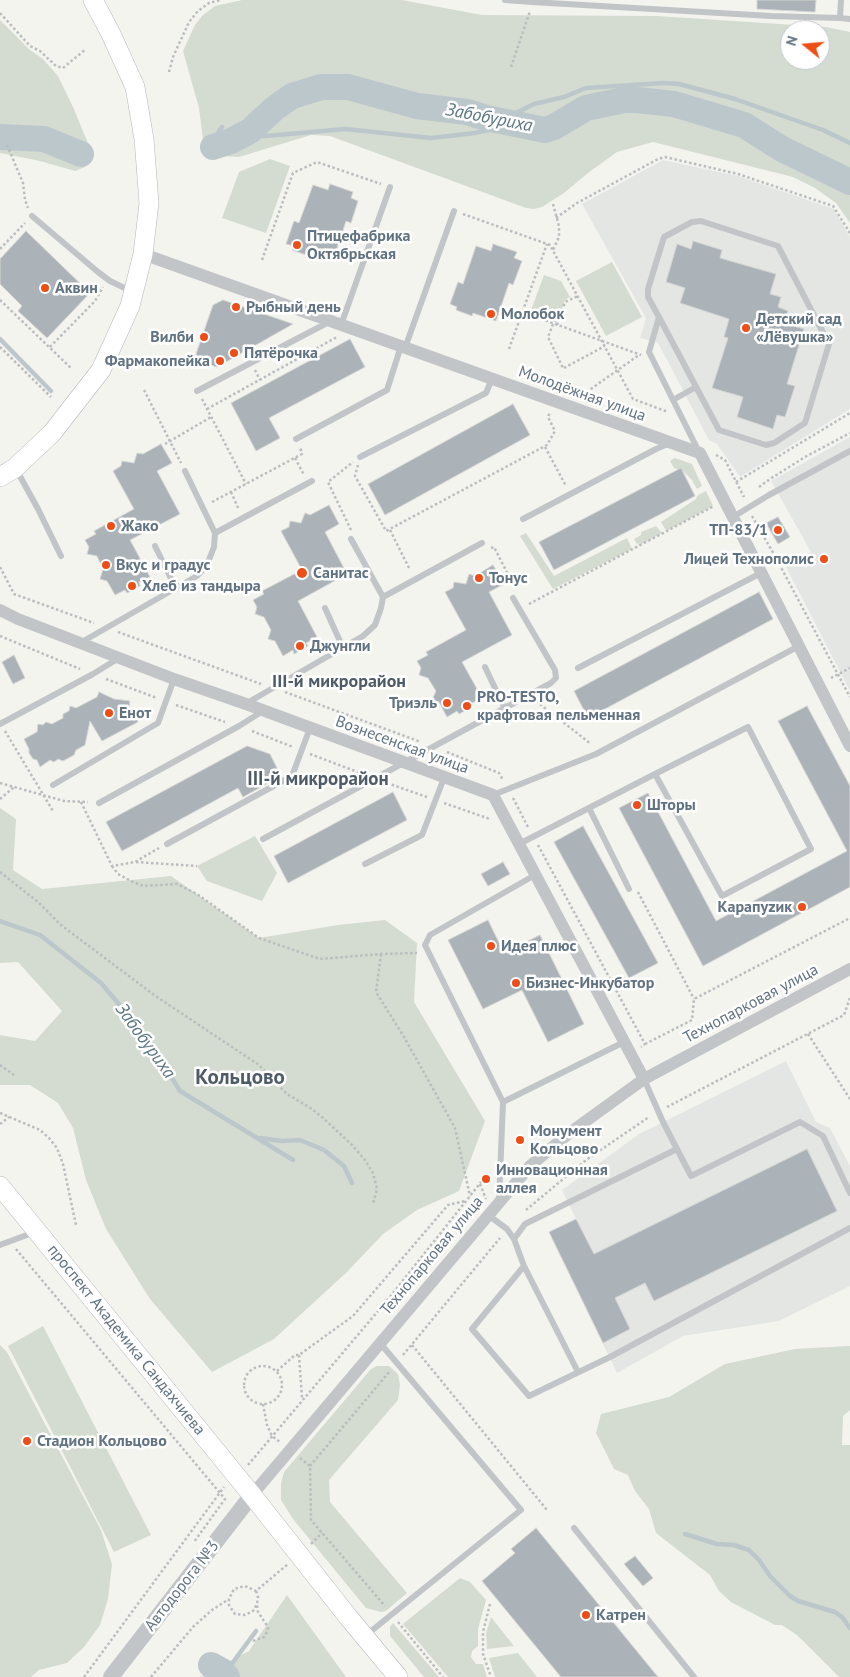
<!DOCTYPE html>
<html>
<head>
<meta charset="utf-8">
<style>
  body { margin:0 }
  #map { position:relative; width:850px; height:1677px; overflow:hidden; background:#f4f4ef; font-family:"PT Sans",sans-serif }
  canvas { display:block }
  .north { position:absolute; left:780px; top:20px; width:50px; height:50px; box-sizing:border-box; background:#fff; border:1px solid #c0c7cd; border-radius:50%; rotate:287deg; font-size:14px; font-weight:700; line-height:20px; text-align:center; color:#617382 }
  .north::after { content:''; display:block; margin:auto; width:18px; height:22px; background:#ed4e17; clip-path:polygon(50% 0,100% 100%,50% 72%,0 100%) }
</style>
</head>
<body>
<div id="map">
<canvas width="850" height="1677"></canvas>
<div class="north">N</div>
</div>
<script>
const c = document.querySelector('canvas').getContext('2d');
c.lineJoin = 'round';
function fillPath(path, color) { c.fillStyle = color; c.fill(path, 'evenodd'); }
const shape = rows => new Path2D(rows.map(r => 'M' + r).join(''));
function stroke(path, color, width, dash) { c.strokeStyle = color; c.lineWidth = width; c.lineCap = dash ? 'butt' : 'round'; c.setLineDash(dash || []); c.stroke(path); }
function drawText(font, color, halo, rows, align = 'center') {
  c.font = font + ' "PT Sans",sans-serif'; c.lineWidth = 5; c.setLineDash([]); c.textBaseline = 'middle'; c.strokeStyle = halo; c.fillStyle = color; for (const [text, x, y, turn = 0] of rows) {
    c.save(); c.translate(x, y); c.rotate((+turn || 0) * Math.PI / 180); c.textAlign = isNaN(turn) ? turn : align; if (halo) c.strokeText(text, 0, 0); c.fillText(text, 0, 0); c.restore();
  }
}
fillPath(shape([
  [663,160,738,176,834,209,850,237,850,409,740,477,717,444,709,440,658,343,640,338,646,318,582,204],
  [850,437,850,691,785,565,811,552,771,481],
  [786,1061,816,1122,830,1128,850,1166,850,1286,779,1321,683,1336,617,1373,549,1232,576,1219,562,1190,639,1134]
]), '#e4e6e3');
fillPath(shape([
  [242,0,402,0,482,15,657,16,826,27,850,32,850,223,836,203,815,188,793,177,653,142,617,152,588,173,564,193,542,207,534,209,526,208,330,136,311,135,239,157,218,156,208,151,204,147,199,108,183,51,195,25,203,15,215,6],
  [790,30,820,30,820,60,790,60],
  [0,20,30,50,43,59,58,76,73,107,90,148,90,157,85,167,75,171,40,161,0,153],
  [270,159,290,166,266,233,222,218,239,172],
  [612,262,642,317,606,336,576,281],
  [544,275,561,281,570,297,565,300,557,323,530,313],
  [675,458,692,464,702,486,697,489,692,480,683,471,674,468,670,461],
  [706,491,713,506,668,530,665,529,661,522,696,499,698,495],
  [656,526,662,533,638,546,639,543,637,544,634,539,641,535,641,532],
  [526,533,554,576,627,538,632,549,553,589,520,536],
  [0,808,16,819,13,870,42,889,171,876,259,938,338,925,385,920,417,943,414,1002,485,1121,459,1191,417,1210,383,1234,347,1272,274,1339,212,1372,150,1299,106,1229,86,1180,73,1128,58,1103,30,1085,0,1085,0,1035,35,1041,62,1011,18,962,0,963],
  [255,836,277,873,262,901,207,881,197,866],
  [43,1326,151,1535,114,1552,8,1346],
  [0,1345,7,1352,101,1530,112,1564,108,1599,100,1625,84,1647,67,1663,39,1670,31,1677,0,1677],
  [850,1346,850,1410,843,1416,842,1445,850,1445,850,1677,839,1677,797,1635,782,1625,775,1625,731,1602,719,1591,710,1575,656,1533,649,1509,635,1491,628,1475,614,1469,596,1433,601,1414,669,1397,725,1364,795,1349],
  [377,1366,389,1366,398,1374,400,1385,398,1400,329,1480,330,1502,407,1593,386,1611,381,1612,366,1608,293,1519,281,1500,281,1483,284,1472,371,1369],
  [460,1578,470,1582,486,1600,478,1629,478,1646,472,1651,471,1657,476,1664,483,1664,487,1677,448,1677,403,1624],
  [287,1595,346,1677,200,1677,249,1651],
  [491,1617,514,1646,487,1649,486,1633],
  [393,1623,439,1677,424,1677,390,1636,390,1627],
  [518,1653,537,1677,495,1677,489,1658]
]), '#d4dbd0');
stroke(shape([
  [495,119,516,113,534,104,564,97,586,88,663,83,679,84,735,99,823,130,850,143],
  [240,136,266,136,345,129,431,138,475,133,518,123],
  [219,145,216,136,222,127],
  [845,180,850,187],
  [0,339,51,391],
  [0,921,40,935,101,983,147,1037,180,1091,293,1160],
  [260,1138,282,1141,300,1140,324,1150,344,1166,352,1183],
  [685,1534,717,1544,734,1545,749,1550,759,1560,770,1576,790,1596,798,1601,835,1612,842,1617,850,1628],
  [225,1673,256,1631]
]), '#bcc7cc', 4.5);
stroke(shape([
  [0,137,44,139,81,154],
  [213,147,231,141,250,131,275,108,292,96,321,87,348,87,417,106,467,112,486,118,545,130,554,127,586,108,624,100,637,100,674,104,744,125,782,149,850,182],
  [211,1665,222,1671,227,1677]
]), '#bcc7cc', 26);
const building = shape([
  [757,0,816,0,815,12,757,9,757,0],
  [330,184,353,192,351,198,358,201,351,223,346,221,333,260,310,252,309,256,292,250,294,246,286,244,294,221,299,223,313,185,328,190,330,184],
  [26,231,90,293,47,338,18,311,22,306,0,284,0,259,26,231],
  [693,241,722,250,720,258,776,274,770,294,781,297,778,307,788,311,784,323,804,329,787,384,795,386,785,417,777,415,773,429,737,417,743,397,712,388,728,338,724,337,729,319,680,303,685,288,666,282,677,244,691,249,693,241],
  [493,244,517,252,514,258,522,261,513,285,509,283,496,321,473,313,472,316,456,310,457,307,450,304,458,282,463,284,476,246,491,251,493,244],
  [223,300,293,324,217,367,199,361,196,354,213,305,223,300],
  [350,339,365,367,269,418,280,438,256,451,231,403,350,339],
  [513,404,530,435,385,515,368,484,513,404],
  [161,444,172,463,157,471,180,514,130,540,150,577,139,582,140,586,133,590,127,593,125,590,115,595,107,581,100,579,103,569,97,556,87,554,89,547,85,540,96,534,94,531,134,509,113,471,121,466,122,461,134,463,137,453,143,454,161,444],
  [681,468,695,496,554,570,539,542,681,468],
  [329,505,339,524,325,532,347,574,298,601,317,637,306,643,308,646,294,654,293,650,283,656,275,641,268,639,271,630,264,617,255,614,257,607,253,600,264,594,262,591,302,570,281,531,289,527,290,521,301,523,305,513,310,515,329,505],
  [778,517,790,537,778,544,766,523,778,517],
  [493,565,504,584,489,592,512,635,462,662,482,698,470,704,472,707,459,714,457,711,447,717,439,702,432,700,436,691,428,678,419,675,421,668,417,661,428,655,426,652,466,630,445,592,453,588,454,582,466,584,469,574,475,576,493,565],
  [759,592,773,619,588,718,574,691,759,592],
  [14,655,25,678,13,684,2,662,14,655],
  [99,692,114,699,130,701,129,707,138,722,102,741,90,721,85,745,76,750,74,755,63,761,58,759,54,762,50,760,40,767,37,760,33,759,29,753,29,749,24,739,37,732,38,724,43,725,46,722,52,724,63,718,63,714,69,711,70,706,76,708,97,697,99,692],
  [807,706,850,786,850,887,703,966,619,808,648,793,716,921,847,851,778,721,807,706],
  [247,746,270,754,281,776,243,797,238,788,122,851,106,822,247,746],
  [393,792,407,820,288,883,274,856,393,792],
  [583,826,658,963,629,978,554,842,583,826],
  [503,862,510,874,488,886,481,874,503,862],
  [488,920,504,953,540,935,584,1024,548,1042,522,990,483,1009,448,940,488,920],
  [807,1149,837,1211,654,1301,645,1283,615,1298,630,1329,603,1343,549,1232,576,1219,594,1254,807,1149],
  [536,1528,658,1677,561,1677,482,1581,515,1553,511,1549,536,1528],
  [635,1556,653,1578,643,1586,624,1564,635,1556]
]);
fillPath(building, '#abb3b8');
stroke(building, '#d5d5d2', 1);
const secondary = shape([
  [0,477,15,468,52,433,101,370,130,306,143,254,149,203,144,139,135,87,111,34,93,0],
  [0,1186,252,1495,349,1618,398,1677]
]);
stroke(secondary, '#b3b8bd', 20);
stroke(shape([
  [0,13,30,46,40,51,56,66,63,68,86,49],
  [511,67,530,11],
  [169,72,173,57,189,22,198,11,209,3,221,0],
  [7,145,23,183,25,200,28,208],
  [553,204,559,226,559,237,553,250],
  [463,214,550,245,633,399,668,412],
  [556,218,577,203,658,159,665,157,738,174,833,206,850,233],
  [0,249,25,223],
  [262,260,293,173,317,162,381,184],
  [0,300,72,369],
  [522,312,641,355],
  [553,324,548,337,563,368],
  [557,325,565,302,578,296],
  [0,347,51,397],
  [50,347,95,301,103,287],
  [509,349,547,244],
  [564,368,605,346],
  [255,370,260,380],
  [144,390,181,463],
  [585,397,588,391,639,355],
  [202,399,246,484],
  [207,409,337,337],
  [165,444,211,417],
  [545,447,566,486],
  [716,455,725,460,744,497],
  [295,458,304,475],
  [358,465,355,476,386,531,547,445,555,431,548,417,550,412],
  [736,482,850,413],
  [759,487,770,479,805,457,850,433],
  [231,492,239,510],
  [212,502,302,454,300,447],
  [752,516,776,558,850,697],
  [351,530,328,482,353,462],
  [390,530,410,570],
  [491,548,494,547,515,588],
  [0,567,14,594,94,623],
  [529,604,714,506],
  [118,632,261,684],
  [0,636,80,669],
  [831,678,850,668],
  [106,679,157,698],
  [285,692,421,742],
  [536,701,591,744],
  [176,705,225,722],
  [5,731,53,811],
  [252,731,293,747],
  [447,752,499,773,503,780],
  [310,754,363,774],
  [0,783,64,801,88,802],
  [387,783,427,797],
  [513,798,529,829],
  [0,799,14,787],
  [81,802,112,866,135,862,159,848],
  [444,803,490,819],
  [538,845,645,1044,641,1047],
  [136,862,197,866],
  [112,866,118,874,131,881,143,886,177,884,197,894,259,938,320,959,381,954,417,953],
  [0,872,38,902,61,925,85,943,154,995,259,1065,287,1094,312,1109,323,1118,352,1145,365,1160,373,1173,377,1189,373,1204],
  [638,892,694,999],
  [381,954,376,992,404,1037,455,1128,470,1196],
  [808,1034,850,1099],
  [645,1044,692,1020,694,999,850,918],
  [0,1065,14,1075],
  [667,1107,844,1015,850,998],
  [0,1113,40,1130,49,1138,57,1148,63,1164,76,1225],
  [0,1124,9,1117],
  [480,1184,486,1199],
  [526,1210,586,1160,649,1117],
  [16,1249,225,1499,194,1542],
  [412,1345,547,1510],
  [299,1355,302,1398],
  [403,1355,500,1238],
  '244 1385a19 19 0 1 1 38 0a19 19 0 1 1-38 0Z',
  [277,1371,295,1355,299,1355,353,1316,448,1205,465,1201],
  [263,1404,267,1425,272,1436,280,1442],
  [300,1458,310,1466,311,1520,385,1606],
  [248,1465,389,1298,489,1172],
  [310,1466,390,1371],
  [311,1544,322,1533],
  [256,1591,258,1597,257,1604,253,1611,245,1615,235,1614,229,1605,229,1599,234,1589,245,1586,256,1591,288,1564],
  [490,1604,483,1632,483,1654,491,1677],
  [398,1622,443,1677],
  [253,1641,264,1637,268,1630,268,1627,258,1612,257,1605],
  [84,1677,224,1487],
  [151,1677,193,1627,212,1610,229,1599]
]), '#babdbf', 2.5, [2.5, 2.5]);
stroke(shape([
  [505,0,532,2,532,0],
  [841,0,840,18,850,19],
  [532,2,771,16,840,18],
  [32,216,98,272,110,281,133,292],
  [659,317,719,430,766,445,774,443,805,423,829,344,778,246,701,221,692,222,664,237,648,289,648,297,659,317,649,352,699,452],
  [341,325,390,187],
  [405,348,454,211],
  [197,391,329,322],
  [673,400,696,387],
  [296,439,387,390,401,346],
  [360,457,486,393,492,379],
  [16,469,38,509,61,556],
  [733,517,769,495,850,451],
  [523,519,656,449,670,443],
  [215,533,312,481],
  [155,546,176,589],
  [383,597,482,543],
  [325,608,343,648],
  [80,643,197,576,207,565,214,547,215,533,185,471],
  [485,667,505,709],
  [578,668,761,573],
  [247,703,363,636,375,625,381,608,383,597,351,539],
  [0,724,93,674,119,658],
  [53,785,158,723,174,679],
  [493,795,596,754,799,646],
  [99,803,239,726,263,711],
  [589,808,629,889],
  [263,839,551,683,556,678,555,670,513,598],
  [167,844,292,776,310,728],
  [519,844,655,774,748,727,811,849,722,896,655,774],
  [365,864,422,835,444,778],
  [644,1079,663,1122,691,1176,800,1122,823,1136,850,1193],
  [503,1102,425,945,430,935,535,875],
  [499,1201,503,1102,624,1042],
  [488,1215,507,1229,514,1239,524,1266,578,1372],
  [514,1239,525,1224,677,1149],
  [0,1245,35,1232],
  [524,1266,472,1329,529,1396,610,1357,850,1228],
  [574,1528,694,1677],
  [365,1636,521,1510,380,1343]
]), '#c1c5c8', 6);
stroke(shape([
  [143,254,700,453,850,746],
  [0,610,18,619,174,679,246,704,493,795,644,1079],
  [252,1495,530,1166,568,1134,644,1079,850,969]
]), '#c1c5c8', 12);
stroke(shape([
  [111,1677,252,1495]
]), '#c1c5c8', 16);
stroke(secondary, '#fff', 19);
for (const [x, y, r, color] of [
  [297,245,5,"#ed4e17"],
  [45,288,5,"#ed4e17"],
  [236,307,5,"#ed4e17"],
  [491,314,5,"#ed4e17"],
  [746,328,5,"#ed4e17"],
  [204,337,5,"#ed4e17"],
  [234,353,5,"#ed4e17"],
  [220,361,5,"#ed4e17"],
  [111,526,5,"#ed4e17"],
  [778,530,5,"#ed4e17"],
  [824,559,5,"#ed4e17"],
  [106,565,5,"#ed4e17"],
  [302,573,6,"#ed4e17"],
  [479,578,5,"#ed4e17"],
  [132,586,5,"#ed4e17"],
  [300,646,5,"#ed4e17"],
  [447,703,5,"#ed4e17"],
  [467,706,5,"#ed4e17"],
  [109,713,5,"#ed4e17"],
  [637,805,5,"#ed4e17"],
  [802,907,5,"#ed4e17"],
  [491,946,5,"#ed4e17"],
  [516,983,5,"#ed4e17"],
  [520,1140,5,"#ed4e17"],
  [486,1179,5,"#ed4e17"],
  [27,1441,5,"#ed4e17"],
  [586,1615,5,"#ed4e17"]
]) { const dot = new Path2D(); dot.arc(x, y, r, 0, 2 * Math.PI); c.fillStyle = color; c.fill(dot); stroke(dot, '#fff', 2); }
drawText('bold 16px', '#617382', '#fff', [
  ["Птицефабрика",307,236],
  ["Октябрьская",307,254],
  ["Аквин",55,288],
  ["Рыбный день",246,307],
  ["Молобок",501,314],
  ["Детский сад",756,319],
  ["«Лёвушка»",756,337],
  ["Вилби",194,337,"right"],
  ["Пятёрочка",244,353],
  ["Фармакопейка",210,361,"right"],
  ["Жако",121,526],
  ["ТП-83/1",768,530,"right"],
  ["Лицей Технополис",814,559,"right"],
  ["Вкус и градус",116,565],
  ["Санитас",313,573],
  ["Тонус",489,578],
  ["Хлеб из тандыра",142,586],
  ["Джунгли",310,646],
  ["PRO-TESTO,",477,697],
  ["крафтовая пельменная",477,715],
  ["Триэль",437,703,"right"],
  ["Енот",119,713],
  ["Шторы",647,805],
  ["Карапуzик",792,907,"right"],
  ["Идея плюс",501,946],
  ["Бизнес-Инкубатор",526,983],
  ["Монумент",530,1131],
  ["Кольцово",530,1149],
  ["Инновационная",496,1170],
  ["аллея",496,1188],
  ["Стадион Кольцово",37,1441],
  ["Катрен",596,1615]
], 'left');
drawText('16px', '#617382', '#fff', [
  ["Молодёжная улица",582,394,20],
  ["Вознесенская улица",402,745,20],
  ["Технопарковая улица",751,1004,-28],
  ["Технопарковая улица",432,1256,-50],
  ["проспект Академика Сандахчиева",126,1340,51],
  ["Автодорога №3",182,1586,-52]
]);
drawText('italic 18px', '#5c7680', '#fff', [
  ["Забобуриха",489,118,11],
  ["Забобуриха",145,1041,54]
]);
drawText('bold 18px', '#4f5c67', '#fff', [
  ["III-й микрорайон",339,682]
]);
drawText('bold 19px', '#4f5c67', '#fff', [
  ["III-й микрорайон",318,780]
]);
drawText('bold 21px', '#4f5c67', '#fff', [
  ["Кольцово",240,1078]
]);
</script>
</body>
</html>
